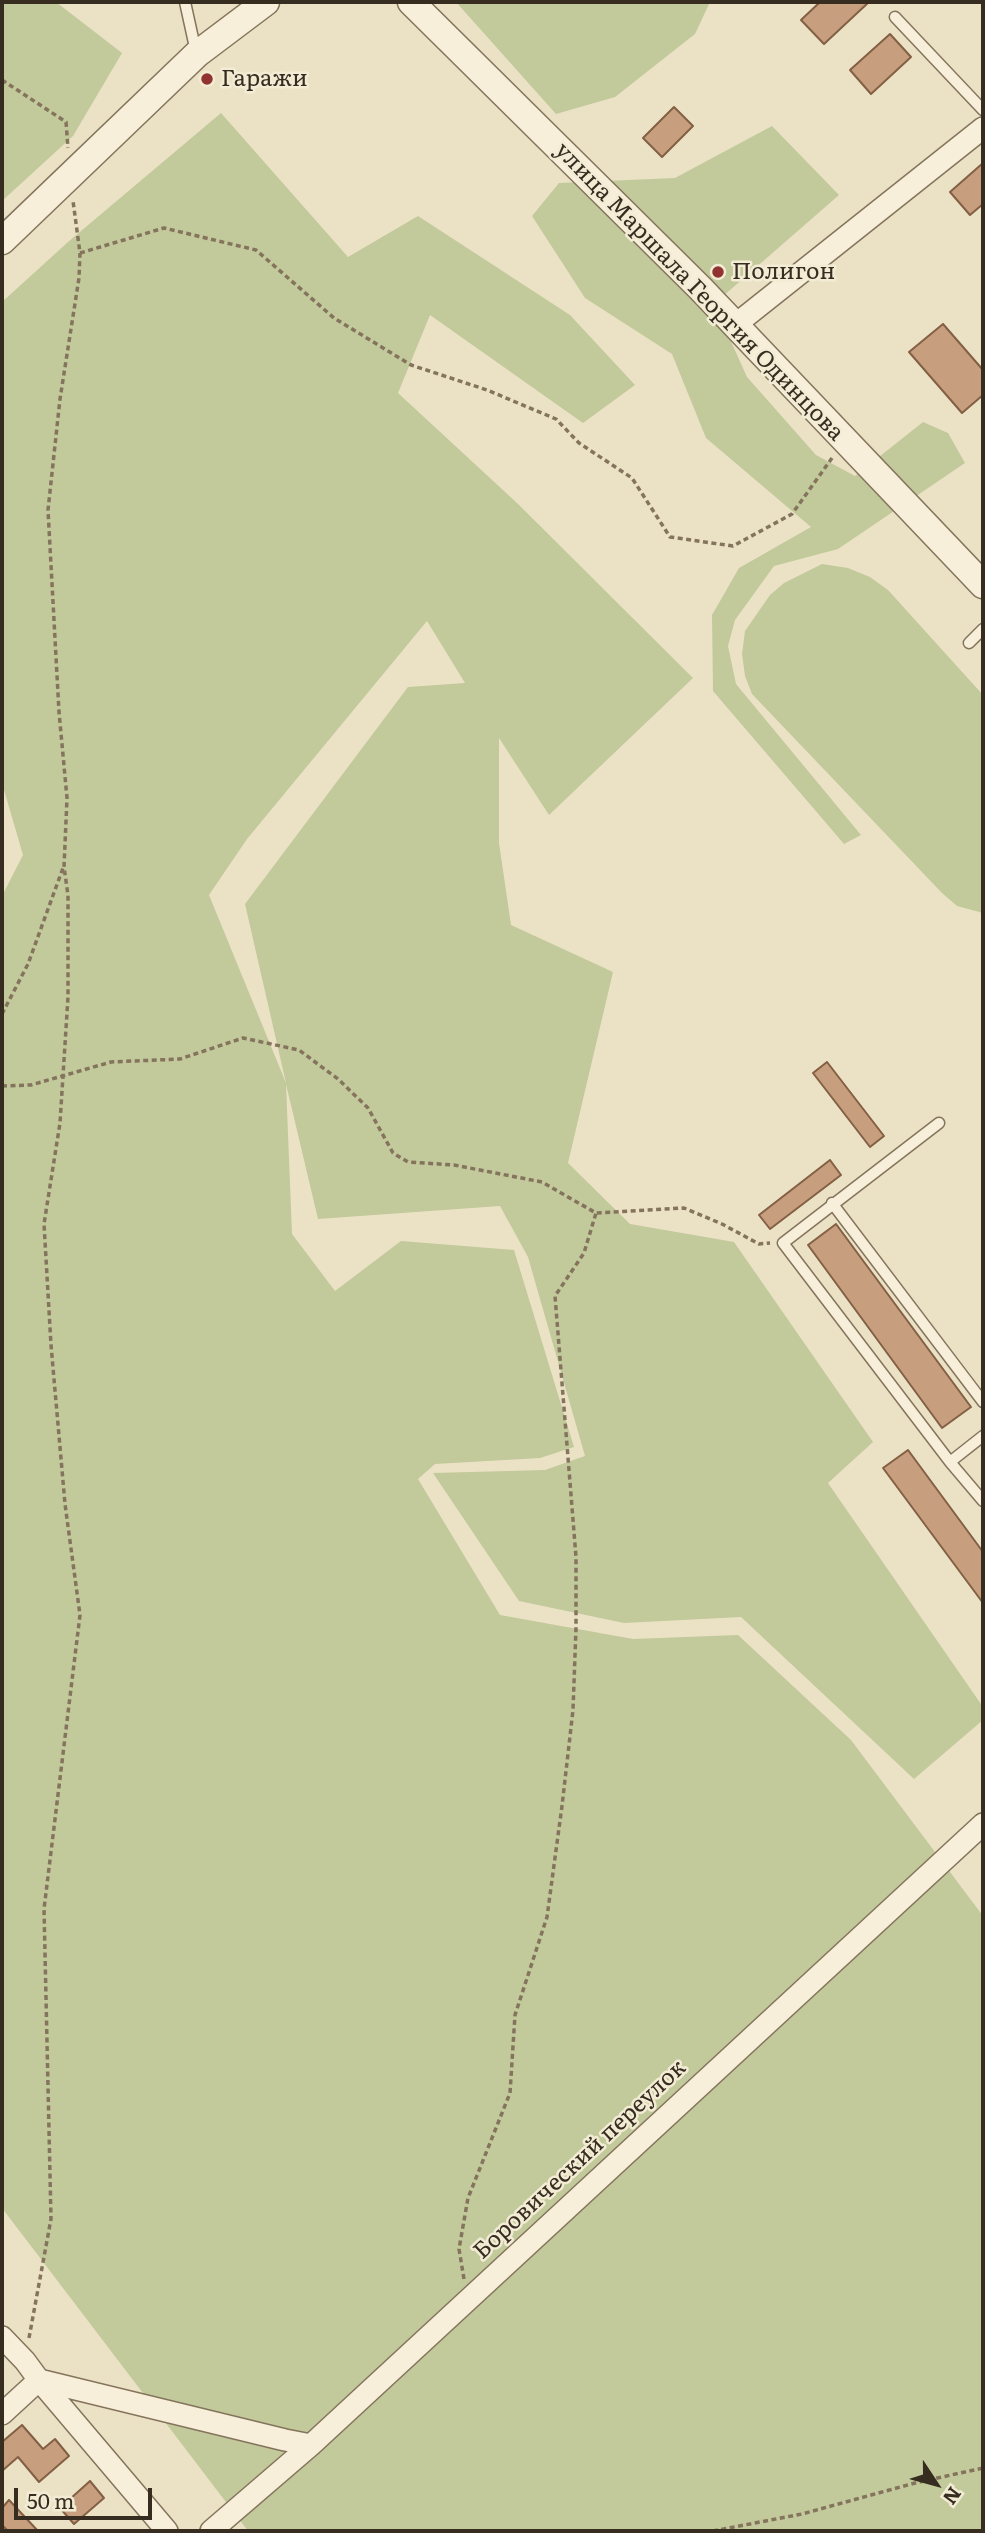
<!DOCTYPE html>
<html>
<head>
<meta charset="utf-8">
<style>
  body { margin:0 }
  #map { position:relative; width:985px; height:2533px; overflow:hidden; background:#ebe2c6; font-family:Literata,serif }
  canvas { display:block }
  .frame { position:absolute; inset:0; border:4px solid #372c20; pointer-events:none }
  .north { position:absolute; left:901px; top:2449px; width:70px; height:70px; -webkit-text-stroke:5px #f3ecd5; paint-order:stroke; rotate:126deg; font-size:19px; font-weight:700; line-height:28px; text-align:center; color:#372c20 }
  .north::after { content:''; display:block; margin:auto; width:24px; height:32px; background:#372c20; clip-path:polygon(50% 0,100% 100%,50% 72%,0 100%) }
  .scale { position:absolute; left:14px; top:2488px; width:138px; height:32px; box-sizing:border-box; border:4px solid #372c20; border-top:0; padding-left:9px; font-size:21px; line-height:24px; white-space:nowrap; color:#372c20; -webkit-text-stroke:5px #f3ecd5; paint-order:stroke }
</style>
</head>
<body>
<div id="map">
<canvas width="985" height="2533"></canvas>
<div class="frame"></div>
<div class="north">N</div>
<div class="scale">50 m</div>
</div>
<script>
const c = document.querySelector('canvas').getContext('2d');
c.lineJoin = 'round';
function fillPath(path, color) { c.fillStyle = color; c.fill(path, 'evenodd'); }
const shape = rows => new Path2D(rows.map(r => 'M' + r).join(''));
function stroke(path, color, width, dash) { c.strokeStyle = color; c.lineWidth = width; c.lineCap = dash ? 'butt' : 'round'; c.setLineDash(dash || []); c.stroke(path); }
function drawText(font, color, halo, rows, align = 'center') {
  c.font = font + ' Literata,serif'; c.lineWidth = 5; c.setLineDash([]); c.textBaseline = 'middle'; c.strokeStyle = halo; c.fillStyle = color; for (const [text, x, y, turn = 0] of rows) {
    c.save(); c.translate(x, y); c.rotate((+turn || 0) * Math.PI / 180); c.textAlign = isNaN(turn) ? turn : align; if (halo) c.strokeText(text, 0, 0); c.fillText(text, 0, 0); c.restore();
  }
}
fillPath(shape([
  [2,2,56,2,122,53,73,136,2,201],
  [456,2,710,2,695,34,615,97,556,114],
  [221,113,348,257,418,216,570,315,635,385,583,423,430,315,398,393,517,503,693,678,549,815,499,738,499,843,511,925,613,972,568,1163,630,1224,734,1242,873,1442,828,1483,983,1707,983,1720,914,1779,741,1617,624,1623,519,1601,433,1473,545,1470,585,1456,528,1257,500,1206,318,1219,286,1084,292,1234,335,1291,401,1241,514,1250,574,1447,540,1458,435,1464,418,1479,500,1615,633,1639,738,1635,851,1740,983,1916,983,2531,248,2531,2,2208,2,896,23,855,2,783,2,302,68,242],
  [427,621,465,683,408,687,245,904,286,1083,209,895,247,839],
  [772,126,839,195,714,304,747,377,816,455,855,476,923,422,948,433,965,463,838,549,774,566,735,620,728,646,736,684,861,835,844,844,713,691,712,615,739,568,811,527,706,438,672,354,585,298,532,216,559,183,675,178],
  [822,564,848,568,870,577,888,590,983,695,983,913,957,906,942,893,752,694,745,676,742,654,745,631,770,595,784,583]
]), '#c2c99a');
const building = shape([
  [820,2,869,2,824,44,801,20,820,2],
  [890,34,911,57,871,94,850,70,890,34],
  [674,107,693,126,662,157,643,138,674,107],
  [983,163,983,204,970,215,950,192,983,163],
  [943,324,983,370,983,395,962,413,909,352,943,324],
  [827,1062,884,1136,870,1147,813,1073,827,1062],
  [830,1160,841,1175,770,1229,759,1215,830,1160],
  [836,1224,971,1407,942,1428,808,1245,836,1224],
  [908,1450,983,1552,983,1603,883,1468,908,1450],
  [22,2425,43,2449,55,2439,69,2456,39,2482,18,2457,2,2471,2,2442,22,2425],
  [90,2481,104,2498,74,2524,60,2508,90,2481],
  [9,2500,38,2531,8,2531,2,2525,2,2508,9,2500]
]);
fillPath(building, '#c79f7e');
stroke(building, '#835f44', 2);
const service = shape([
  [185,2,196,52],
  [895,17,983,110],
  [969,643,983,629],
  [939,1123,783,1243,950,1462],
  [832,1203,983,1402],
  [983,1436,950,1462,983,1501]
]);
const minor = shape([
  [735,325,983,128],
  [2,2337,25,2361,39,2380,285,2440,311,2445],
  [2,2414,39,2380,167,2531],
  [211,2531,311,2445,983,1824]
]);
const tertiary = shape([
  [411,2,700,288,983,585],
  [2,241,197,54,266,2]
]);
stroke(service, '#85745d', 13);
stroke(minor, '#85745d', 24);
stroke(tertiary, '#85745d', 29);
stroke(shape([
  [2,80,66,122,68,148],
  [80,253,164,228,256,250,334,318,411,365,487,390,556,419,579,443,632,478,670,537,733,546,792,514,832,458],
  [2,1014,28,964,63,868],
  [2,1086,31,1085,111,1062,180,1059,243,1038,299,1050,338,1079,368,1108,393,1153,408,1162,454,1165,542,1182,596,1213,684,1208,722,1224,759,1244,770,1243],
  [464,2279,459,2249,468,2198,510,2093,515,2015,547,1917,562,1806,573,1710,576,1628,576,1557,555,1296,584,1253,596,1213],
  [29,2338,51,2219,44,1909,80,1615,65,1504,51,1345,44,1224,60,1123,68,997,68,895,64,867,67,798,59,712,48,510,60,399,79,278,80,253,73,201],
  [713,2531,802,2514,915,2483,983,2468]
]), '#85745d', 3.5, [5, 3.5]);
stroke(service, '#f7efd9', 10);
stroke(minor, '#f7efd9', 21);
stroke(tertiary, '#f7efd9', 26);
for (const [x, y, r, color] of [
  [207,79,7,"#913431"],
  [718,272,7,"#913431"]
]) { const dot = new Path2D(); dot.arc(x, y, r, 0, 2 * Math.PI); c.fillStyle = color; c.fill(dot); stroke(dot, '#f3ecd5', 2.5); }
drawText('23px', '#372c20', '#f3ecd5', [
  ["Гаражи",221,79],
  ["Полигон",732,272]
], 'left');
drawText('23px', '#372c20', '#f3ecd5', [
  ["улица Маршала Георгия Одинцова",699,292,46],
  ["Боровический переулок",580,2160,-43]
]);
</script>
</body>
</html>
